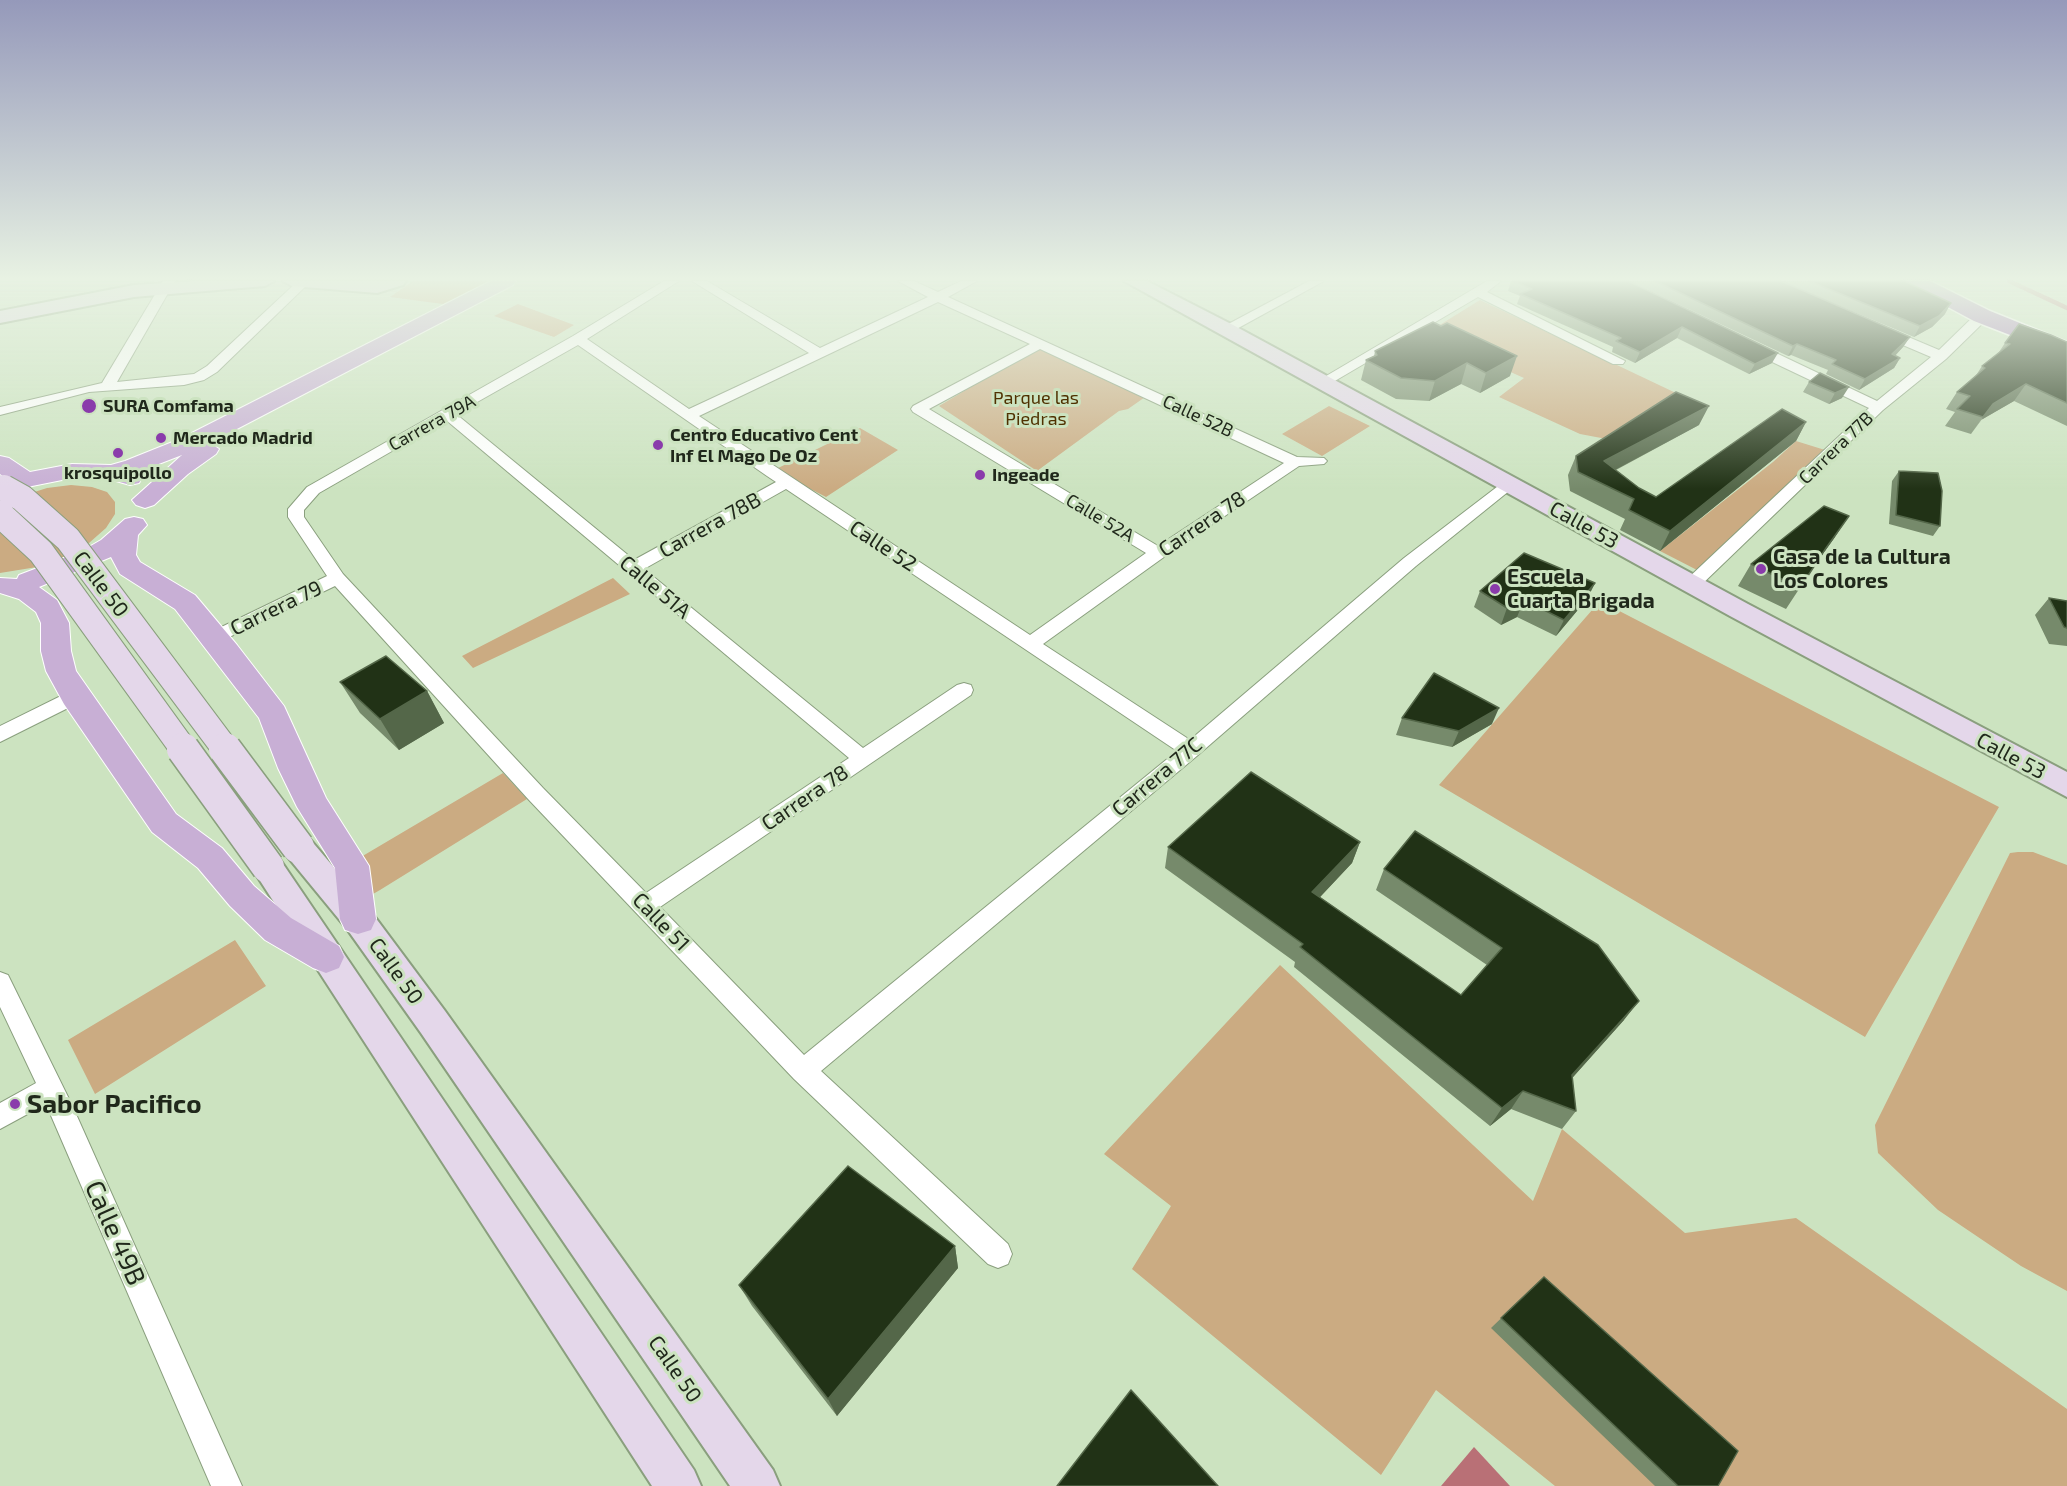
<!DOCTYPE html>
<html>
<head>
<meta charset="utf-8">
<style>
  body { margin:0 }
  canvas { display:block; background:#cce3c0 }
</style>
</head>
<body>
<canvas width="2067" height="1486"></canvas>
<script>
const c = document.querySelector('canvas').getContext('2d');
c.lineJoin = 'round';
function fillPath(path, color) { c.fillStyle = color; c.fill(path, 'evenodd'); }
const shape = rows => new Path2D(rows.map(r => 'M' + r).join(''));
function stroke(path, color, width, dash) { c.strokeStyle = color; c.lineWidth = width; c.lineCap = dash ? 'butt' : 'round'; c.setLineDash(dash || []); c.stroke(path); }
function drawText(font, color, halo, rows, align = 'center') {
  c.font = font + ' "Exo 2",sans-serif'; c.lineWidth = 6; c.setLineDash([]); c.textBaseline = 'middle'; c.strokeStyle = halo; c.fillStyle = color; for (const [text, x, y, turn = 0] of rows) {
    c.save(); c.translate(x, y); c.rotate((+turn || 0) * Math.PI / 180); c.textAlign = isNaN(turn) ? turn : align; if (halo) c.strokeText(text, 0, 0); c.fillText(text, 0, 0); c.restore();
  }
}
fillPath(shape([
  [413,281,490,281,443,304,390,297],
  [1480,300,1678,394,1612,440,1580,434,1499,397,1524,378,1425,334],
  [518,304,574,325,554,337,494,316],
  [1038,347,1148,395,1128,409,1119,411,1037,471,939,406],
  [1329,406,1370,426,1322,456,1282,434],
  [860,428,898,450,826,497,774,470],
  [1796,441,1825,450,1697,570,1660,551,1773,462],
  [71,485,92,487,107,492,115,502,115,514,106,528,89,543,65,557,37,567,0,573,0,503,47,488],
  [613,578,630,594,473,668,462,656],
  [1600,601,1999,807,1865,1037,1439,785],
  [503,773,527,799,380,890,345,910,322,880],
  [2018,852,2033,852,2067,865,2067,1291,2021,1266,1938,1210,1878,1153,1875,1125,2010,853],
  [235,940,266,986,95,1094,68,1040],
  [1280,965,1533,1201,1562,1129,1685,1233,1796,1218,2067,1409,2067,1486,1555,1486,1436,1390,1381,1475,1132,1269,1171,1206,1104,1154]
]), '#cbab82');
fillPath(shape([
  [1474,1447,1510,1486,1441,1486]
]), '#b97076');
stroke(shape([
  [2009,281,2067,308]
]), '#b97076', 4.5);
const street = shape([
  [163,281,175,281,117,382,194,374,207,366,298,281,311,281,217,372,204,380,184,385,89,392,0,415,0,407,102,383,163,281],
  [664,281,679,281,587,339,689,409,809,353,692,281,707,281,820,348,928,297,898,281,914,281,938,292,961,281,977,281,948,297,1297,457,1324,458,1327,461,1324,464,1299,466,1164,557,1043,644,1190,740,1404,558,1506,480,1511,478,1519,483,1416,566,1198,755,821,1071,1008,1244,1012,1254,1008,1264,998,1268,988,1264,794,1079,529,800,335,586,221,641,215,643,206,637,209,633,327,576,288,517,288,509,307,487,573,336,664,281],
  [938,302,1030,344,913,406,911,409,913,412,1146,553,1030,635,699,416,938,302],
  [578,345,767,476,776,482,634,560,456,414,578,345],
  [1040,349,1284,463,1158,546,929,409,1040,349],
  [446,420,849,758,646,893,543,788,343,574,304,517,304,510,319,493,446,420],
  [786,489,1177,751,804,1055,660,907,971,695,973,690,971,685,964,683,957,685,863,748,644,569,786,489],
  [1309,281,1324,281,1231,332,1221,332,1219,329,1309,281],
  [1487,281,1501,281,1487,292,1625,361,1623,364,1613,364,1478,297,1328,385,1318,385,1316,382,1487,281],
  [1982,312,1987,313,1987,319,1946,359,1883,410,1698,588,1686,588,1683,584,1686,580,1869,408,1747,350,1747,344,1757,344,1877,401,1931,357,1877,334,1877,328,1887,328,1939,350,1977,313,1982,312],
  [75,689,82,691,84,696,82,701,0,742,0,726,75,689],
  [0,972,8,975,72,1105,242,1486,211,1486,46,1104,0,1129,0,1103,36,1083,0,1007,0,972]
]);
const secondary = shape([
  [195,281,274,281,265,286,134,297,0,323,0,311,134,285,195,281],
  [283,281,406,281,403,285,377,293,292,286,283,281],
  [1124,281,1147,281,1233,325,1748,604,2067,772,2067,797,1730,616,1124,281],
  [298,835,309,838,369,909,445,1011,773,1470,780,1486,730,1486,421,1033,347,929,287,856,283,847,287,838,298,835],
  [268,854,279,858,694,1470,701,1486,652,1486,257,876,252,867,257,858,268,854]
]);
const primary = shape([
  [491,281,516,281,513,285,210,443,219,449,216,454,188,474,154,505,145,508,136,505,132,500,182,455,138,472,142,478,139,483,130,485,109,479,72,478,32,486,0,498,0,481,7,479,0,474,0,456,9,458,30,472,72,464,111,465,125,461,180,439,491,281],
  [134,517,143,519,147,525,138,535,136,555,140,562,195,595,237,645,284,706,326,798,369,866,376,919,371,930,358,934,345,930,340,919,335,868,297,807,278,768,259,718,175,609,120,574,111,557,39,587,57,600,69,623,71,651,76,671,176,814,222,848,254,886,291,918,339,946,344,957,339,968,326,973,313,968,265,940,230,906,198,868,152,832,64,704,46,671,41,651,41,623,36,612,19,599,0,593,0,578,17,579,19,575,82,551,101,540,125,519,134,517]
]);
const highway = shape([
  [1903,281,1930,281,1990,311,2067,342,2067,357,1974,321,1907,285,1903,281]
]);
stroke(street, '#8a9f7e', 2);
stroke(secondary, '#8a9f7e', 4);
stroke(primary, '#fff', 2);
stroke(highway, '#fff', 3);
fillPath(street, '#fff');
fillPath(secondary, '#e4d7ea');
fillPath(primary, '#c8afd5');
fillPath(highway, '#a479b9');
const secondaryBridgeFar2 = shape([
  [0,486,7,490]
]);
const secondaryBridgeFar1 = shape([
  [4,488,22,498,68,539,226,750],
  [0,514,41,552,184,750]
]);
const secondaryBridge = shape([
  [183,749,268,867],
  [225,749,298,847]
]);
stroke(secondaryBridgeFar2, '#8a9f7e', 22, []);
stroke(secondaryBridgeFar1, '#8a9f7e', 28, []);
stroke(secondaryBridge, '#8a9f7e', 35, []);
stroke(secondaryBridgeFar2, '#e4d7ea', 20);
stroke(secondaryBridgeFar1, '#e4d7ea', 26);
stroke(secondaryBridge, '#e4d7ea', 32);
fillPath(shape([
  [1511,281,1628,281,1772,363,1749,374,1677,338,1635,363,1612,352,1613,347,1517,304,1520,296,1508,291],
  [1629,281,1904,281,1945,314,1932,327,1914,337,1813,295,1910,337,1903,347,1895,356,1900,358,1894,368,1859,390,1826,374,1828,370,1791,355,1788,356],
  [1433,322,1510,376,1480,393,1461,384,1429,401,1396,399,1361,380,1366,360,1374,356,1375,351],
  [2067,342,2067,426,2014,401,1981,420,1971,434,1945,426,1955,412,1946,409,1957,392,1975,377,1982,366,1997,355,2005,343],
  [1820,373,1842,398,1829,404,1803,392,1809,382],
  [1806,422,1796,441,1660,551,1620,530,1625,519,1570,491,1568,475,1576,456,1699,425,1616,470,1639,488,1656,497],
  [1899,471,1940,526,1933,536,1889,524,1892,481],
  [1835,537,1812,569,1786,609,1738,586,1751,564],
  [1595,583,1587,599,1556,636,1517,617,1501,625,1474,607,1480,591],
  [2049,598,2067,601,2067,646,2049,644,2035,615],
  [340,682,427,691,444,723,399,750,360,713],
  [1402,718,1492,724,1452,747,1396,735],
  [1360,842,1352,863,1320,897,1461,995,1487,965,1376,890,1384,869,1624,1020,1572,1078,1576,1111,1562,1129,1511,1109,1490,1126,1294,967,1295,962,1165,868,1168,847],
  [955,1246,958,1268,837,1416,752,1306,739,1285],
  [1544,1277,1718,1486,1655,1486,1491,1328]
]), '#768a6b');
fillPath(shape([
  [1951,303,1945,314,1932,327,1914,337,1920,326],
  [1682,327,1677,338,1635,363,1640,352],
  [1910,337,1903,347,1886,365,1892,354],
  [1797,344,1791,355,1788,356,1793,346],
  [1778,353,1772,363,1749,374,1755,364],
  [1517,356,1510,376,1480,393,1486,373],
  [1900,358,1894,368,1859,390,1865,379],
  [1467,363,1461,384,1429,401,1435,381],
  [2026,384,2014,401,1981,420,1971,434,1993,404],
  [1849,387,1842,398,1829,404,1835,393],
  [1709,406,1699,425,1596,480,1604,461],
  [1806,422,1796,441,1660,551,1670,531],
  [1849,516,1835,537,1812,569,1786,609,1826,548],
  [1595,583,1587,599,1556,636,1564,620],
  [1524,600,1517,617,1501,625,1507,608],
  [427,691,444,723,399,750,380,719],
  [1499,708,1492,724,1452,747,1459,731],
  [1360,842,1352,863,1306,912,1312,892],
  [1639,1001,1624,1020,1558,1094,1572,1075],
  [1523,1091,1511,1109,1490,1126,1502,1108],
  [955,1246,958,1268,837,1416,828,1399]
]), '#546749');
const building = shape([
  [1513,281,1628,281,1778,353,1755,364,1682,327,1640,352,1616,341,1621,338,1520,294,1532,289,1513,281],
  [1655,281,1781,281,1910,337,1892,354,1900,358,1865,379,1832,364,1836,360,1797,344,1793,346,1655,281],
  [1809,281,1904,281,1951,303,1939,316,1920,326,1809,281],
  [1433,322,1441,326,1447,323,1517,356,1486,373,1467,363,1435,381,1401,378,1366,360,1377,355,1375,351,1433,322],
  [2019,324,2051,335,2067,342,2067,403,2026,384,1993,404,1983,417,1957,409,1970,396,1957,392,1985,368,1982,366,2010,344,2005,343,2019,324],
  [1820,373,1849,387,1835,393,1809,382,1820,373],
  [1676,392,1709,406,1604,461,1639,488,1656,497,1782,409,1806,422,1670,531,1629,510,1634,499,1578,472,1576,456,1676,392],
  [1899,471,1938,473,1942,491,1940,526,1896,515,1899,471],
  [1824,506,1849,516,1826,548,1800,588,1751,564,1824,506],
  [1524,553,1595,583,1564,620,1524,600,1507,608,1480,591,1524,553],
  [2049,598,2067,601,2067,628,2064,627,2049,598],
  [386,656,427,691,380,719,340,682,386,656],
  [1434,673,1499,708,1459,731,1402,718,1434,673],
  [1251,772,1360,842,1312,892,1461,995,1502,948,1384,869,1415,831,1598,945,1639,1001,1572,1075,1576,1111,1523,1091,1502,1108,1300,947,1303,944,1168,847,1251,772],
  [848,1166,955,1246,828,1399,739,1285,848,1166],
  [1544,1277,1738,1451,1718,1486,1678,1486,1501,1318,1544,1277],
  [1131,1390,1218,1486,1057,1486,1131,1390]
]);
fillPath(building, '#213216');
stroke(building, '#546749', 1.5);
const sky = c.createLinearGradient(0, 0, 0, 489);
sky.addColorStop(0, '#9599ba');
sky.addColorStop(0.57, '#e8f2e3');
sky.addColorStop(1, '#e8f2e300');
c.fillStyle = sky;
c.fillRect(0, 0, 2067, 489);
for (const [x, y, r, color] of [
  [89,406,8,"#8a3bab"],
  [161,438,6,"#8a3bab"],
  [658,445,6,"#8a3bab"],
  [118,453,6,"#8a3bab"],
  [980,475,6,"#8a3bab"],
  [1761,569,6,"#8a3bab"],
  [1495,589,6,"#8a3bab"],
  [15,1104,6,"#8a3bab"]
]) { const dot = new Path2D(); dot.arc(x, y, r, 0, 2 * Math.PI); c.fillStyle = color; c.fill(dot); stroke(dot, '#cce3c0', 2); }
drawText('18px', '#4f3100', '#cce3c0', [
  ["Parque las",1036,398],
  ["Piedras",1036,419]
]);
drawText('bold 18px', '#20281b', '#cce3c0', [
  ["SURA Comfama",103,406],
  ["Centro Educativo Cent",670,435],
  ["Inf El Mago De Oz",670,456],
  ["Mercado Madrid",173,438],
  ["krosquipollo",118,473,"center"],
  ["Ingeade",992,475]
], 'left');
drawText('18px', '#20281b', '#cce3c0', [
  ["Calle 52B",1198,416,25],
  ["Carrera 79A",432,423,-29],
  ["Carrera 77B",1836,448,-44],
  ["Calle 52A",1100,518,31]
]);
drawText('21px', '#20281b', '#cce3c0', [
  ["Carrera 78",1202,524,-34],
  ["Carrera 78B",710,525,-29],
  ["Calle 53",1584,525,29],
  ["Calle 52",883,546,33],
  ["Calle 50",101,584,53],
  ["Calle 51A",655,587,40],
  ["Carrera 79",276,608,-26],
  ["Calle 53",2011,756,28],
  ["Carrera 77C",1157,777,-40],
  ["Carrera 78",805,798,-34],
  ["Calle 51",661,922,46],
  ["Calle 50",396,971,54],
  ["Calle 50",675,1369,55]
]);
drawText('bold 21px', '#20281b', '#cce3c0', [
  ["Casa de la Cultura",1773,557],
  ["Los Colores",1773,581],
  ["Escuela",1507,577],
  ["Cuarta Brigada",1507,601]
], 'left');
drawText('bold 26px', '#20281b', '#cce3c0', [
  ["Sabor Pacifico",27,1104]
], 'left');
drawText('26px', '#20281b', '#cce3c0', [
  ["Calle 49B",115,1233,66]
]);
</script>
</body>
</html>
